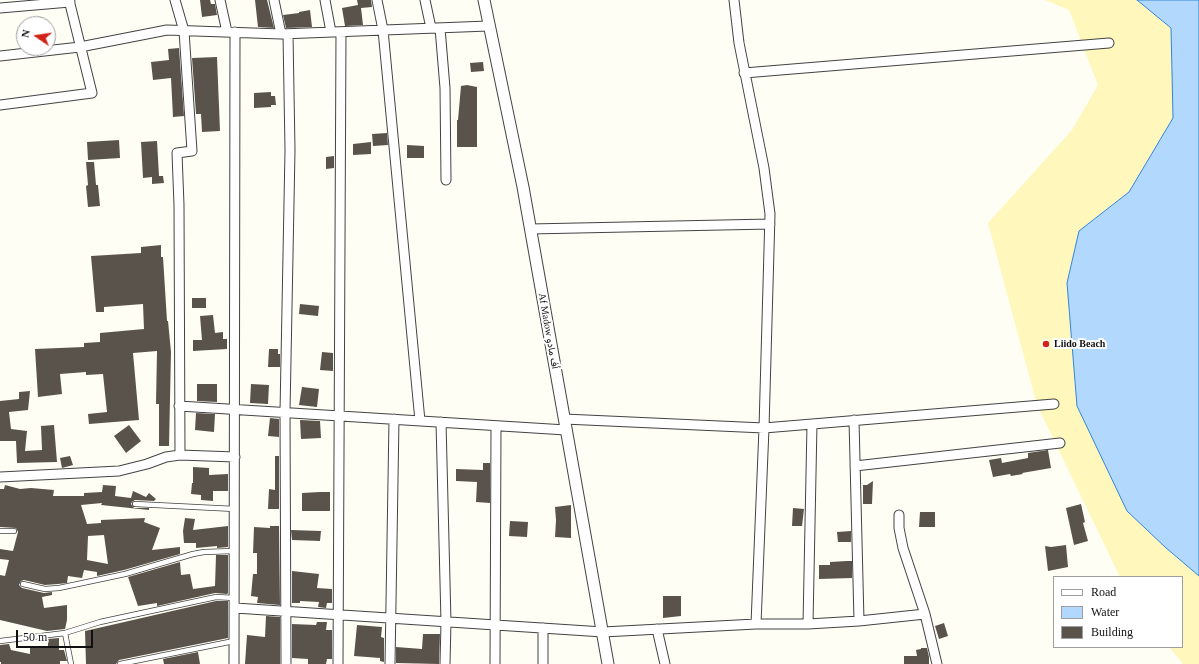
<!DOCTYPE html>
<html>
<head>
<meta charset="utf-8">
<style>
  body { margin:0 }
  #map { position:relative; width:1199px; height:664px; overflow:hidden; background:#fffef4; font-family:"Times New Roman",serif }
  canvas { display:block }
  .legend { position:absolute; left:1053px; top:576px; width:130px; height:72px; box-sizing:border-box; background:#fff; border:1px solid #9f9f9f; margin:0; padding:5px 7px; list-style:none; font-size:12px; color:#101010 }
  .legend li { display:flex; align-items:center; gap:8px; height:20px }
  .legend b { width:20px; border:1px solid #9f9f9f }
  .north { position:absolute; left:16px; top:16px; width:40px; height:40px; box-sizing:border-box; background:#fff; border:1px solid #9f9f9f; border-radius:50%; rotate:283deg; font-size:11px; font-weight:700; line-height:16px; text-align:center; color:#101010 }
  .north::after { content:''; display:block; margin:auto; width:14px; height:18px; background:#d22217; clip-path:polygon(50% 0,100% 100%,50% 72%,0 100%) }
  .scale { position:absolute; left:16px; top:630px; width:77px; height:18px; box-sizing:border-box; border:2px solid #101010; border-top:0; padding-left:5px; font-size:12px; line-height:14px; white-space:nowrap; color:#101010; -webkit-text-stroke:3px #fff; paint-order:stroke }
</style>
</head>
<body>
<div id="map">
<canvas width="1199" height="664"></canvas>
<ul class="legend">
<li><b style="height:5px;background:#fff"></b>Road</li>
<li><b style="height:11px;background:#b2d9fd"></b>Water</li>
<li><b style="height:11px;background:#5a534b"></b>Building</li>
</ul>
<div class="north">N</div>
<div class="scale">50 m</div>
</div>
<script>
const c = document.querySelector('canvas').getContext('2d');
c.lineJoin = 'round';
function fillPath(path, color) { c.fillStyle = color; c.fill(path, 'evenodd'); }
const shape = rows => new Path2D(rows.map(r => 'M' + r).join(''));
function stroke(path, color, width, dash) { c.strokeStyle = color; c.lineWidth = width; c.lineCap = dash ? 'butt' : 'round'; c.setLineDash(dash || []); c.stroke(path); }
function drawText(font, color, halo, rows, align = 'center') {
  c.font = font + ' "Times New Roman",Vazirmatn,serif'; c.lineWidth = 4; c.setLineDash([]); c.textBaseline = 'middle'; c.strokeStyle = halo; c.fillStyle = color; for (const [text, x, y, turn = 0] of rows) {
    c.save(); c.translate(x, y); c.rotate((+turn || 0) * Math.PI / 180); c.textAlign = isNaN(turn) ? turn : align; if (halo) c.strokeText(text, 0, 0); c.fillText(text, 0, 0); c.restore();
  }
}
fillPath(shape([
  [1045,0,1137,0,1171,27,1173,118,1129,192,1079,231,1067,283,1077,406,1127,511,1165,547,1199,576,1199,664,1183,664,1169,647,1182,647,1182,577,1120,577,1037,405,988,223,1072,130,1098,85,1069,10]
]), '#fff7bc');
const water = shape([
  [1137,0,1199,0,1199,576,1165,547,1127,511,1077,406,1067,283,1079,231,1129,192,1173,118,1171,28,1137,0]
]);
fillPath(water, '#b2d9fd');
stroke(water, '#3085dc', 1);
fillPath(shape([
  [200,0,210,0,211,4,215,4,217,15,202,17],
  [255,0,267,0,274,28,258,27],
  [357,0,371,0,372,7,361,8,363,25,345,26,342,8,358,5],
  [310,10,312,27,286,28,283,15,299,13,299,12],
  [179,48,184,116,173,117,171,78,153,80,151,62,169,60,168,49],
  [217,57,220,131,202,132,201,114,196,114,192,58],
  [483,62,484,71,471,72,470,63],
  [467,85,477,87,477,147,457,147,457,120,458,120,461,86],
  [271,92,271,96,275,96,276,105,271,105,271,107,254,108,254,93],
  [387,133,388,145,373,146,372,134],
  [119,140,120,158,88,160,87,142],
  [157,141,159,176,163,176,164,183,152,184,152,177,143,178,141,142],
  [371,142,371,154,353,155,353,144],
  [407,145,424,146,424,158,407,158],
  [334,156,334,168,326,169,326,157],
  [86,162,94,162,96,185,98,185,100,206,88,207,86,186,88,185],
  [161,245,161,257,163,257,167,321,168,321,171,352,169,446,159,446,159,404,156,404,157,351,133,353,139,420,89,424,88,414,107,412,103,374,86,375,86,372,60,374,62,394,38,397,35,349,84,347,84,343,100,342,100,333,144,329,143,304,104,307,104,312,96,312,91,256,141,253,141,247],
  [192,298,206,298,206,308,192,308],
  [300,304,319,306,318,316,299,314],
  [213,315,215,333,223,332,223,339,227,339,227,349,193,351,193,340,202,340,200,316],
  [269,349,278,349,278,354,280,354,280,367,268,367],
  [322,352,333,353,333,371,320,370],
  [197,384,217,384,217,402,197,401],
  [251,384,269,385,268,404,250,403],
  [302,387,319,389,317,407,299,405],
  [30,391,28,410,9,412,11,429,27,431,25,451,42,450,41,426,54,425,57,462,17,463,16,441,0,441,0,401,19,399,19,392],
  [196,413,215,414,214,432,195,430],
  [270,418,279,419,279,437,268,436],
  [300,420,320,421,321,438,301,439],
  [129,425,141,441,126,453,114,436],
  [1048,450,1051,468,1022,473,1023,474,1011,476,1010,474,993,477,989,460,1001,458,1002,463,1028,458,1028,453],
  [70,456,73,465,62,468,60,458],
  [275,456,279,456,279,509,268,509,269,489,275,490],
  [483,463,490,463,490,503,476,502,477,482,456,481,456,469,483,470],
  [193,467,209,468,209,475,228,474,228,491,213,491,213,501,201,500,201,495,191,494,192,483,193,483],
  [873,481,872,504,863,504,863,485,867,485],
  [5,485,20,489,31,488,54,490,53,496,84,496,84,493,102,492,103,485,116,486,115,496,131,498,133,491,146,497,149,493,156,499,154,501,135,500,132,502,131,504,134,508,149,508,149,510,101,505,102,503,81,505,87,524,101,523,101,520,145,518,144,522,160,528,152,550,180,547,180,554,124,570,97,576,97,572,84,570,82,578,68,576,67,583,58,584,45,585,24,580,21,581,19,585,22,588,44,593,52,592,52,595,42,597,44,608,67,605,67,620,65,629,47,631,0,620,0,575,5,576,9,560,0,559,0,549,13,551,18,532,16,528,0,527,0,489,4,489],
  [104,535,108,564,87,560,88,536],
  [320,492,330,492,330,511,302,511,302,493],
  [1081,504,1085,522,1083,523,1088,541,1074,545,1066,508],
  [571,505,571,538,555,537,556,520,555,507],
  [793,508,804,509,802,526,792,526],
  [920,512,935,512,935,527,919,527],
  [185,518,195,519,193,530,228,526,228,547,217,548,217,546,196,548,196,543,184,543,183,531],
  [510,521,528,522,527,537,509,536],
  [270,526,279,526,280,605,257,603,258,597,251,596,253,574,257,574,257,553,253,553,254,527,270,528],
  [291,530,321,531,320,541,292,540],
  [851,531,851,542,838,542,837,532],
  [1066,545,1068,567,1048,571,1045,546,1051,547],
  [216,555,228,555,228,593,227,594,215,593,157,606,157,603,138,606,128,577,180,562,181,575,190,574,193,589,215,586],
  [847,561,852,561,852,578,819,579,819,565,830,565,830,562],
  [292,571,319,574,317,588,332,589,332,603,327,603,326,608,318,607,319,602,300,601,300,603,292,603],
  [663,596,681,596,681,616,663,618],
  [216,601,228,601,228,638,119,660,116,664,86,664,85,631],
  [266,616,280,617,280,664,245,664,247,635,265,637],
  [317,622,327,622,326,630,332,630,332,659,327,659,326,664,308,664,308,659,292,658,292,624,316,625],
  [944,623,948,636,939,639,935,626],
  [357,625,382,627,381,637,384,638,384,662,380,661,380,658,354,656],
  [423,634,440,634,439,664,396,663,396,647,422,649],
  [59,638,59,650,64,650,67,661,60,661,60,664,1,664,1,662,0,662,0,645,9,644,11,650,30,654,30,648,48,648,48,639],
  [921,648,927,648,929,657,929,664,904,664,904,656,917,656,916,650,921,649],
  [198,652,200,664,164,664,163,659]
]), '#5a534b');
const service = shape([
  [135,504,235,509],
  [0,531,14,531],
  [23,584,45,589,59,588,125,574,193,554,204,552,234,551],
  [65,633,71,664],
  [0,641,65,633,100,622,216,597,235,598],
  [120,664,234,641]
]);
const minor = shape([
  [175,0,184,31,192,151,177,153,179,205,180,455],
  [220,0,227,32],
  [274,0,281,34],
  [325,0,331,32],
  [377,0,383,30,420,421],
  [425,0,431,28],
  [734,0,739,43,764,168,770,214,764,428,756,624],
  [0,8,70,2],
  [440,28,445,88,446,180],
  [0,56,80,47,167,30,281,34,488,26],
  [744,73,1109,43],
  [0,105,92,93,69,0],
  [530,229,770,224],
  [179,406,566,430],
  [564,419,764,428,1054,404],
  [854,420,859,621],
  [441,422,446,622,445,664],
  [855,466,1060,443],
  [0,477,119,471,147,464,166,457,180,455,235,457],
  [899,515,899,528,903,548,925,614,937,664],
  [235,608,603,632,756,624,808,624,859,621,925,614],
  [808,624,812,424],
  [657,629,665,664],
  [234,664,235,32],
  [286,664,285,412,290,150,288,34],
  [338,664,341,32],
  [390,664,394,419],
  [495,664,496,426],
  [543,664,543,628]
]);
const tertiary = shape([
  [484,0,523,187,608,664]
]);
stroke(service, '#434343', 6);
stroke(minor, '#434343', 11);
stroke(tertiary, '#434343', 13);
stroke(service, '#fff', 4.5);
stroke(minor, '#fff', 9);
stroke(tertiary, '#fff', 11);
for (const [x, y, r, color] of [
  [1046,344,4,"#d22217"]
]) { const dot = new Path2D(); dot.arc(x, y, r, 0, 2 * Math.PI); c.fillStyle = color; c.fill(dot); stroke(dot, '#fff', 1.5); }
drawText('10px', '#101010', '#fff', [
  ["Af Madow أف مادو",548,331,80]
]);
drawText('bold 10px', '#101010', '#fff', [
  ["Liido Beach",1054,344]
], 'left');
</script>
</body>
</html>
